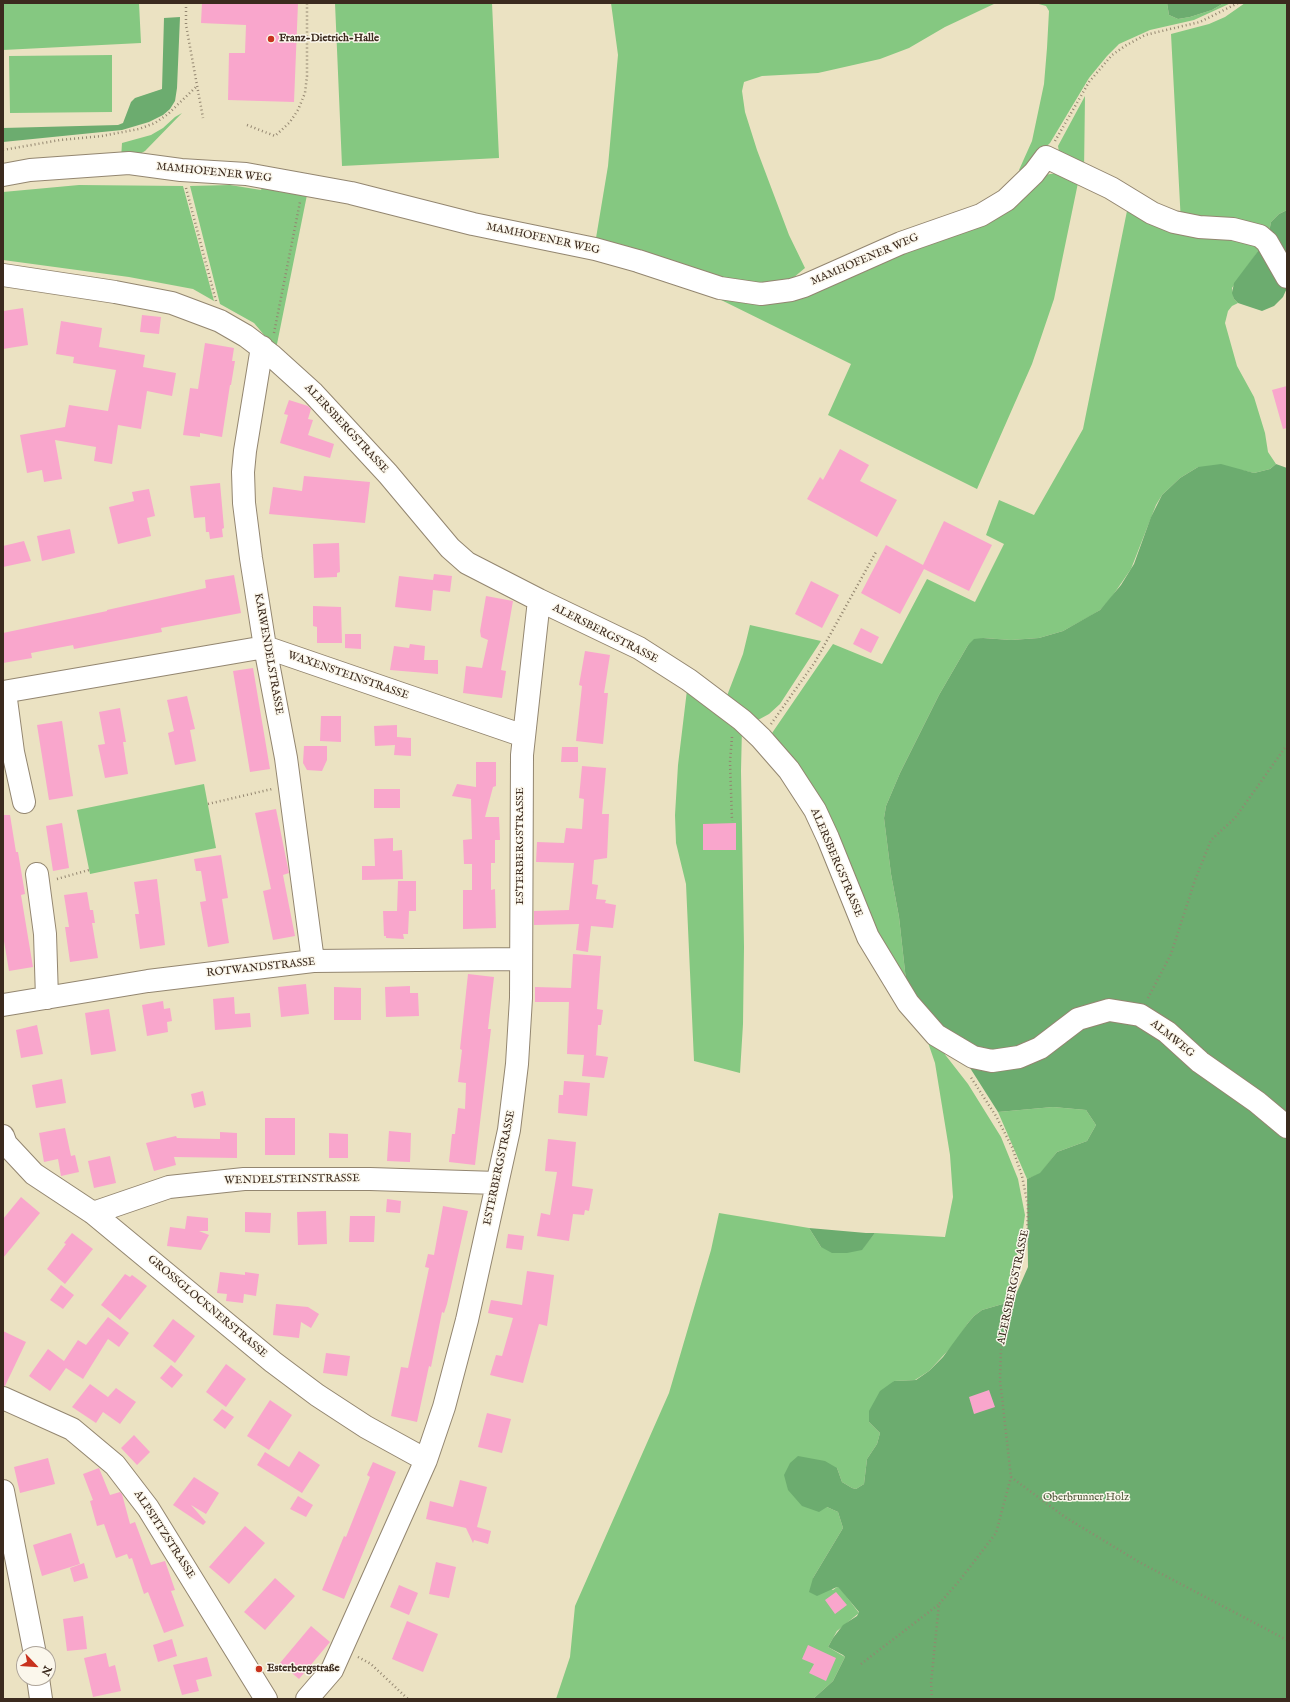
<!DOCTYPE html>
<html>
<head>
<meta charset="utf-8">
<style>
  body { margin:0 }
  #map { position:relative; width:1290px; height:1702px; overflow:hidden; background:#ebe2c2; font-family:"IM FELL English",serif }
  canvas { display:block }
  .frame { position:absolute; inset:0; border:4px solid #3b2a1e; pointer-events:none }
  .north { position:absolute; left:16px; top:1646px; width:40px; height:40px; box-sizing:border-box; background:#fbf7ec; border:1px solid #aea59a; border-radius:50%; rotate:115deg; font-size:11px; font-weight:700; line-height:16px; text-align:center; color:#3b2a1e }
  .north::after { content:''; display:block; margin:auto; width:14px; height:18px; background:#c8321e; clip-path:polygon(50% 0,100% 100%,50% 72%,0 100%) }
</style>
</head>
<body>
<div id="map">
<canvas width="1290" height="1702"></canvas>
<div class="frame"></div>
<div class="north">N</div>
</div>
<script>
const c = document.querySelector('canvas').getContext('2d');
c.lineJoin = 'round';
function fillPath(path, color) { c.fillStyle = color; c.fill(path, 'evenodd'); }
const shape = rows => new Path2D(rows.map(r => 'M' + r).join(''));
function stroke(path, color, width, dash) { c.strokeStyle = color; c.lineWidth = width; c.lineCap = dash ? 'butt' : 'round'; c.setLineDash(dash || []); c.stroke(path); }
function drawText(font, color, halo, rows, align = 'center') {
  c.font = font + ' "IM FELL English",serif'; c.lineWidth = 3; c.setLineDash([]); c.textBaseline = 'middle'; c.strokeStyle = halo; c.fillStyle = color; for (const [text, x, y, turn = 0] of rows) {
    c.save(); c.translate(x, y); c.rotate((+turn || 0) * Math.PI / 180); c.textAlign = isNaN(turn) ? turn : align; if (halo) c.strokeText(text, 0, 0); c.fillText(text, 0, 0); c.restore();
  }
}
fillPath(shape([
  [3,3,139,3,141,43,3,50],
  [335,3,492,3,499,158,342,166],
  [611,3,996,3,945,27,909,48,880,59,818,73,762,76,744,82,742,91,745,112,757,150,789,235,805,268,793,278,787,286,761,290,595,244,608,166,618,55],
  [1035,3,1167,3,1169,15,1178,19,1190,17,1212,10,1224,3,1231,3,1194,20,1150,30,1119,44,1107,56,1089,78,1050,143,1021,171,1019,170,1032,141,1044,84,1047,48,1049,11,1046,6],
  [1245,3,1287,3,1287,210,1279,214,1271,222,1269,232,1181,223,1171,34,1209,24,1225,17],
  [112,55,112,112,10,113,9,56],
  [1085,96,1084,172,1059,152,1058,146],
  [182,113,145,151,136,156,121,159,122,143,151,135,163,128,175,117],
  [1057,173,1079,178,1054,299,1032,364,977,489,828,415,851,364,713,296,773,298,1044,175],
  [264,183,308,190,276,349,254,323,220,304,190,186,230,185,261,190],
  [79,185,183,186,214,301,193,289,129,277,3,260,3,192],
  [1128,206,1261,247,1232,288,1234,299,1238,303,1232,306,1228,311,1225,323,1237,366,1254,397,1265,433,1268,452,1276,464,1270,469,1254,473,1241,470,1198,467,1180,478,1162,495,1156,505,1131,569,1111,598,1100,610,1090,616,1063,631,1039,638,1011,640,983,638,968,645,939,695,900,773,886,806,884,818,891,874,899,917,907,989,770,736,833,644,882,664,927,579,975,602,1004,544,986,535,999,500,1034,515,1083,429],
  [750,625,821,641,780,704,769,714,758,720,725,701,743,654],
  [687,690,742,727,741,771,744,947,743,1024,740,1073,694,1061,686,884,676,843,675,815,678,765],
  [204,784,216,848,90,874,77,810],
  [922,1025,968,1084,1001,1137,1018,1179,1025,1215,1023,1229,1006,1303,982,1310,974,1316,968,1323,954,1344,929,1371,915,1380,894,1381,869,1422,880,1433,877,1444,867,1459,864,1484,856,1489,852,1488,842,1482,837,1468,827,1507,838,1512,843,1528,813,1578,833,1590,837,1587,840,1588,859,1613,837,1631,828,1647,845,1657,833,1681,813,1699,556,1699,570,1657,575,1606,669,1393,711,1250,719,1213,809,1228,821,1247,861,1250,875,1233,945,1237,953,1197,950,1155,935,1063],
  [1053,1107,1086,1110,1096,1125,1087,1141,1057,1152,1040,1174,1027,1179,998,1112]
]), '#85c881');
fillPath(shape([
  [1167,3,1224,3,1212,10,1190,17,1178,19,1169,15],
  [180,17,177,88,175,101,170,109,163,115,149,122,122,130,3,142,3,128,118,125,123,123,131,102,135,98,162,89,164,18],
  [1287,210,1287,288,1283,297,1274,306,1262,311,1238,303,1234,299,1232,293,1234,283,1261,247,1269,232,1271,222,1279,214],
  [1221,464,1254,473,1270,469,1276,464,1287,468,1287,1699,813,1699,833,1681,845,1657,843,1655,828,1647,833,1638,843,1625,857,1616,859,1612,839,1588,837,1587,817,1596,809,1592,813,1578,843,1528,838,1512,827,1507,819,1512,802,1506,788,1490,784,1475,790,1463,798,1456,825,1461,837,1468,842,1482,852,1488,856,1489,864,1484,867,1459,877,1444,880,1433,869,1422,869,1411,880,1391,894,1381,916,1380,929,1371,943,1357,968,1323,974,1316,982,1310,1013,1301,1028,1267,1027,1179,1040,1173,1057,1152,1087,1141,1096,1125,1086,1110,1053,1107,998,1112,965,1060,907,989,899,917,891,874,884,818,886,806,900,773,939,695,968,645,974,639,983,638,1011,640,1039,638,1063,631,1100,610,1121,585,1134,564,1151,517,1162,495,1180,478,1198,467],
  [809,1228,866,1233,875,1233,862,1250,847,1253,832,1253,821,1247]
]), '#6cac6f');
fillPath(shape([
  [202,3,298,3,294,102,228,100,229,53,245,53,246,25,201,23],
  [23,308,28,345,3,349,3,311],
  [142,315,161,317,159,334,140,332],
  [61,321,102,328,99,347,145,355,143,367,176,373,172,396,147,391,141,429,118,425,112,464,94,461,96,447,55,440,62,479,44,482,42,470,27,473,20,435,65,427,69,405,108,411,116,370,73,363,74,357,56,354],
  [205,343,234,348,232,361,235,361,231,385,230,385,222,437,200,433,200,437,183,435,190,388,198,389],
  [1287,386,1287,428,1283,429,1272,390],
  [289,400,308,406,311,409,308,419,313,420,308,435,334,444,330,458,280,443,288,415,284,414],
  [840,449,869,465,860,481,897,500,877,537,807,499,820,477,823,480],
  [304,476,370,482,365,523,269,514,273,487,302,491],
  [220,483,224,528,222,529,223,537,210,539,209,532,206,532,205,517,194,518,190,486],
  [149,489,155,516,147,518,151,536,118,544,109,507,134,501,132,492],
  [944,521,992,545,969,591,924,569,900,614,861,593,886,545,923,565],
  [70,529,75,553,42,561,37,536],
  [24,541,31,561,3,567,3,546],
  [339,543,340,572,337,573,337,577,314,578,313,544],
  [434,574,452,576,450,592,433,590,431,611,395,607,399,576,433,580],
  [234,575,241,613,161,628,162,632,74,649,73,645,31,653,32,658,3,663,3,633,107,611,107,610,206,588,205,580],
  [811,581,839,595,822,628,795,614],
  [486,596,513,601,501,670,506,671,502,698,463,693,466,666,482,668,488,640,481,637,480,631],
  [313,606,341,607,342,643,317,643,317,627,313,626],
  [861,628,879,637,871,653,853,644],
  [345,634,361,634,361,649,345,648],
  [410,644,425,646,424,660,438,660,438,674,390,670,394,646,409,648],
  [585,651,610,655,604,693,608,693,603,744,576,741,582,686,579,685],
  [253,668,270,769,250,772,233,671],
  [187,696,195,729,190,730,196,761,175,765,168,733,174,731,167,700],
  [120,708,126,742,123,742,128,774,105,778,98,745,105,744,99,712],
  [321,716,341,716,341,742,320,741],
  [62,721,73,796,49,800,37,725],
  [397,725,397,737,411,738,411,756,394,755,395,745,375,746,374,726],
  [304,746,327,746,327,760,322,771,307,770,303,763],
  [562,747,578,747,578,762,561,762],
  [476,762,496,762,496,786,493,787,485,817,499,817,500,840,495,840,495,863,491,863,491,890,495,889,496,928,463,929,463,890,472,890,472,864,464,864,463,840,472,839,471,799,452,796,457,784,476,787],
  [582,766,606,768,602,814,609,814,607,858,594,860,592,884,598,885,596,899,606,900,605,903,616,905,613,928,591,926,588,952,576,950,579,924,534,925,534,911,569,910,574,863,536,862,537,842,564,843,566,828,582,829,584,799,579,798],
  [374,789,400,789,400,808,374,808],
  [276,809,289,873,283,875,295,936,273,940,263,891,271,889,255,813],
  [3,815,10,815,16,852,18,852,25,894,21,895,33,967,9,971,3,935],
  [62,823,69,868,53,871,46,826],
  [736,823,736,850,703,850,703,824],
  [393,838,393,851,402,850,403,879,362,880,362,866,375,866,374,839],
  [221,855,228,898,222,899,229,943,208,947,200,902,206,901,201,871,196,871,194,859],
  [157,879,165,945,140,949,135,914,139,914,134,882],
  [398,881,416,881,416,911,397,911],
  [87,892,90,910,93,910,95,923,92,923,98,958,70,962,65,927,69,927,64,895],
  [383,911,409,911,408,934,403,934,404,939,386,938,386,936,384,936],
  [573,954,601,956,597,1009,603,1010,601,1025,598,1025,596,1055,594,1055,608,1057,604,1078,582,1076,584,1055,567,1054,569,1002,535,1002,535,987,571,988],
  [468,974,494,977,488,1029,491,1029,475,1165,449,1162,452,1134,455,1134,458,1108,465,1109,466,1083,458,1082,462,1050,460,1049],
  [306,984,309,1014,281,1017,278,987],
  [410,986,410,993,418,993,419,1016,386,1017,385,987],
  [334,987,361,988,361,1020,334,1020],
  [234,997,235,1014,250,1013,251,1027,215,1030,213,999],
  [163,1001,164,1009,170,1008,172,1021,167,1022,168,1032,147,1036,142,1005],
  [109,1009,116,1051,91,1055,85,1013],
  [37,1025,43,1054,21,1058,16,1030],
  [62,1079,66,1103,36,1108,32,1085],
  [564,1081,590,1083,587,1116,558,1113,559,1095,563,1095],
  [203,1091,206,1105,194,1108,191,1094],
  [265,1118,295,1118,295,1155,265,1155],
  [65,1128,71,1156,75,1155,79,1172,61,1176,58,1159,44,1162,39,1133],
  [389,1131,411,1133,410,1162,387,1161],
  [220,1132,237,1133,237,1158,174,1157,176,1165,154,1171,153,1168,146,1143,176,1136,177,1138,220,1139],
  [329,1133,348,1134,348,1158,329,1158],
  [548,1139,576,1142,572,1186,593,1189,589,1211,585,1210,584,1215,573,1214,569,1241,537,1236,541,1213,550,1215,557,1172,545,1171],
  [110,1156,116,1183,94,1188,88,1161],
  [21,1197,40,1213,3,1258,3,1219],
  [387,1199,401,1201,400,1213,386,1212],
  [443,1206,468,1211,447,1304,444,1313,442,1312,431,1367,429,1366,417,1422,391,1416,401,1367,408,1368,429,1268,425,1267,428,1254,434,1255],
  [326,1211,327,1244,298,1245,297,1212],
  [245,1212,271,1213,270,1233,245,1232],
  [187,1216,208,1218,208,1231,199,1231,209,1235,201,1250,167,1246,170,1227,185,1229],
  [350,1216,375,1216,374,1242,349,1242],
  [72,1233,93,1249,65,1284,47,1269,66,1244,64,1243],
  [508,1234,524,1236,522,1250,506,1248],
  [527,1271,554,1275,547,1326,539,1324,523,1383,490,1375,496,1355,502,1356,513,1318,488,1313,491,1300,522,1305],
  [220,1272,245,1275,245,1272,259,1274,256,1296,244,1294,243,1303,226,1301,227,1294,217,1293],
  [125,1274,130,1277,132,1275,147,1286,120,1320,101,1305],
  [61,1285,74,1295,63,1309,50,1300],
  [276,1304,308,1307,319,1314,311,1328,301,1322,299,1338,273,1335],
  [108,1317,129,1333,119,1347,108,1339,83,1379,66,1368,50,1391,29,1376,48,1349,64,1361,78,1340,86,1345],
  [173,1319,195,1336,175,1363,153,1346],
  [3,1331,26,1342,5,1386,3,1386],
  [326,1353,350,1356,347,1376,323,1373],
  [226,1364,246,1379,226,1407,206,1392],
  [171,1365,183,1375,172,1388,160,1378],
  [90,1384,108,1397,116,1388,136,1402,120,1424,103,1412,96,1423,72,1407],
  [989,1390,995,1407,974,1414,969,1397],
  [270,1400,292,1415,269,1450,247,1436],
  [222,1409,234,1417,225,1429,213,1420],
  [487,1413,511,1419,502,1453,478,1447],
  [134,1435,150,1452,137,1465,121,1448],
  [299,1451,320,1465,302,1493,257,1465,265,1452,289,1467],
  [48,1458,55,1484,20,1493,14,1467],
  [373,1462,396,1472,344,1599,322,1590,344,1536,346,1537,370,1477,367,1475],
  [99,1468,110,1495,120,1492,122,1494,130,1524,135,1522,151,1565,165,1561,175,1590,171,1591,184,1626,164,1633,148,1592,144,1594,132,1558,129,1559,127,1554,116,1558,104,1524,97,1526,90,1501,93,1500,83,1474],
  [194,1477,219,1493,206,1514,191,1505,206,1522,203,1525,173,1505],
  [460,1480,487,1487,477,1527,491,1531,488,1544,474,1540,473,1543,466,1528,426,1519,430,1501,453,1507],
  [298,1496,313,1505,306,1517,290,1509],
  [245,1526,265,1543,229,1584,209,1567],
  [71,1533,80,1564,42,1576,33,1545],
  [436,1562,456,1567,449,1598,429,1594],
  [84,1563,88,1578,74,1582,70,1568],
  [275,1578,295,1596,265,1630,244,1612],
  [399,1585,418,1593,409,1615,390,1607],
  [836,1592,847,1605,835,1614,825,1600],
  [83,1616,87,1649,67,1651,63,1619],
  [407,1621,438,1634,423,1672,392,1659],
  [311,1626,330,1642,299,1679,280,1663],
  [172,1639,177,1656,158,1662,153,1645],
  [808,1645,836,1658,826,1681,809,1673,814,1664,802,1659],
  [106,1653,109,1667,115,1665,121,1691,93,1697,84,1658],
  [207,1657,212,1676,196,1680,199,1691,182,1695,173,1665]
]), '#f9a6cc');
const minor = shape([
  [3,175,30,170,129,163,181,170,246,174,351,193,473,224,595,249,638,261,720,288,761,294,791,290,804,286,901,243,981,215,1006,200,1034,173,1046,157,1111,188,1152,213,1174,222,1199,227,1233,229,1260,236,1267,242,1287,277],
  [3,275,115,292,172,303,220,321,246,336,271,355,313,393,388,474,450,548,467,563,539,600,639,648,689,680,742,720,761,738,789,770,815,810,828,838,868,937,908,1003,936,1035,973,1057,992,1061,1019,1057,1040,1048,1078,1019,1109,1010,1140,1015,1167,1032,1200,1062,1257,1102,1287,1127],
  [262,347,245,451,243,472,244,503,251,558,265,647,286,758,313,961],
  [3,692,265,647,524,736],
  [5,692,13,752,24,802],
  [37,874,45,934,47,998],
  [3,1005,148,981,313,961,521,959],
  [3,1136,6,1144,34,1174,93,1213,273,1362,317,1395,366,1427,426,1460],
  [93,1213,169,1187,244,1179,370,1179,497,1183],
  [3,1398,72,1429,115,1465,148,1508,266,1699],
  [3,1491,35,1654],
  [38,1678,41,1699],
  [307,1699,332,1670,426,1460,444,1407,467,1320,509,1130,517,1064,521,998,522,755,539,600]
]);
stroke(minor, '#938670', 24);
stroke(shape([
  [186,3,186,25,203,118],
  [247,125,275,136,290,122,298,110,305,93,307,76,307,3],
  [1055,141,1089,82,1112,55,1125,46,1145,35,1200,22,1238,3],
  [3,150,60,140,102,136,139,129,155,123,168,114,197,86],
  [186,188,216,301],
  [274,333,300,202],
  [771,724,815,662,876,552],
  [732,737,730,762,732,821],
  [208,804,272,789],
  [57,879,89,870],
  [1148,998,1171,954,1195,880,1211,840,1235,818,1287,745],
  [1011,1477,1065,1517,1139,1562,1287,1640],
  [358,1657,371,1664,408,1699],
  [861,1664,938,1605],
  [932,1699,931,1683,939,1604,960,1580,996,1533,1011,1477,1000,1380,1001,1349,1012,1293,1027,1239,1028,1206,1022,1176,1012,1147,996,1116,970,1076]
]), '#938670', 2.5, [1, 3]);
stroke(minor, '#fff', 22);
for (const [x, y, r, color] of [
  [271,39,4,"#c8321e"],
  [259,1669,4,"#c8321e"]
]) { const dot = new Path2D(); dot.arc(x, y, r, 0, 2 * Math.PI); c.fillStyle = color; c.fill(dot); stroke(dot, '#fbf7ec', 1.5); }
drawText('bold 11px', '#3b2a1e', '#fbf7ec', [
  ["Franz-Dietrich-Halle",279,39],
  ["Esterbergstraße",267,1669]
], 'left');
drawText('11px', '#3b2a1e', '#fbf7ec', [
  ["MAMHOFENER WEG",214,173,6],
  ["MAMHOFENER WEG",543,239,12],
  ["MAMHOFENER WEG",865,260,-23],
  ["ALERSBERGSTRASSE",346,429,47],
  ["ALERSBERGSTRASSE",605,634,27],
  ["KARWENDELSTRASSE",268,654,80],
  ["WAXENSTEINSTRASSE",348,676,19],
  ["ESTERBERGSTRASSE",521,846,-90],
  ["ALERSBERGSTRASSE",836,863,67],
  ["ROTWANDSTRASSE",261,968,-6],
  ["ALMWEG",1172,1039,39],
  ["ESTERBERGSTRASSE",500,1168,-78],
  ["WENDELSTEINSTRASSE",292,1180,-1],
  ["ALERSBERGSTRASSE",1014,1287,-78],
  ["GROSSGLOCKNERSTRASSE",207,1307,40],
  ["ALPSPITZSTRASSE",164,1535,57]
]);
drawText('11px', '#51593c', '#fbf7ec', [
  ["Oberbrunner Holz",1086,1498]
]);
</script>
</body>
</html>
